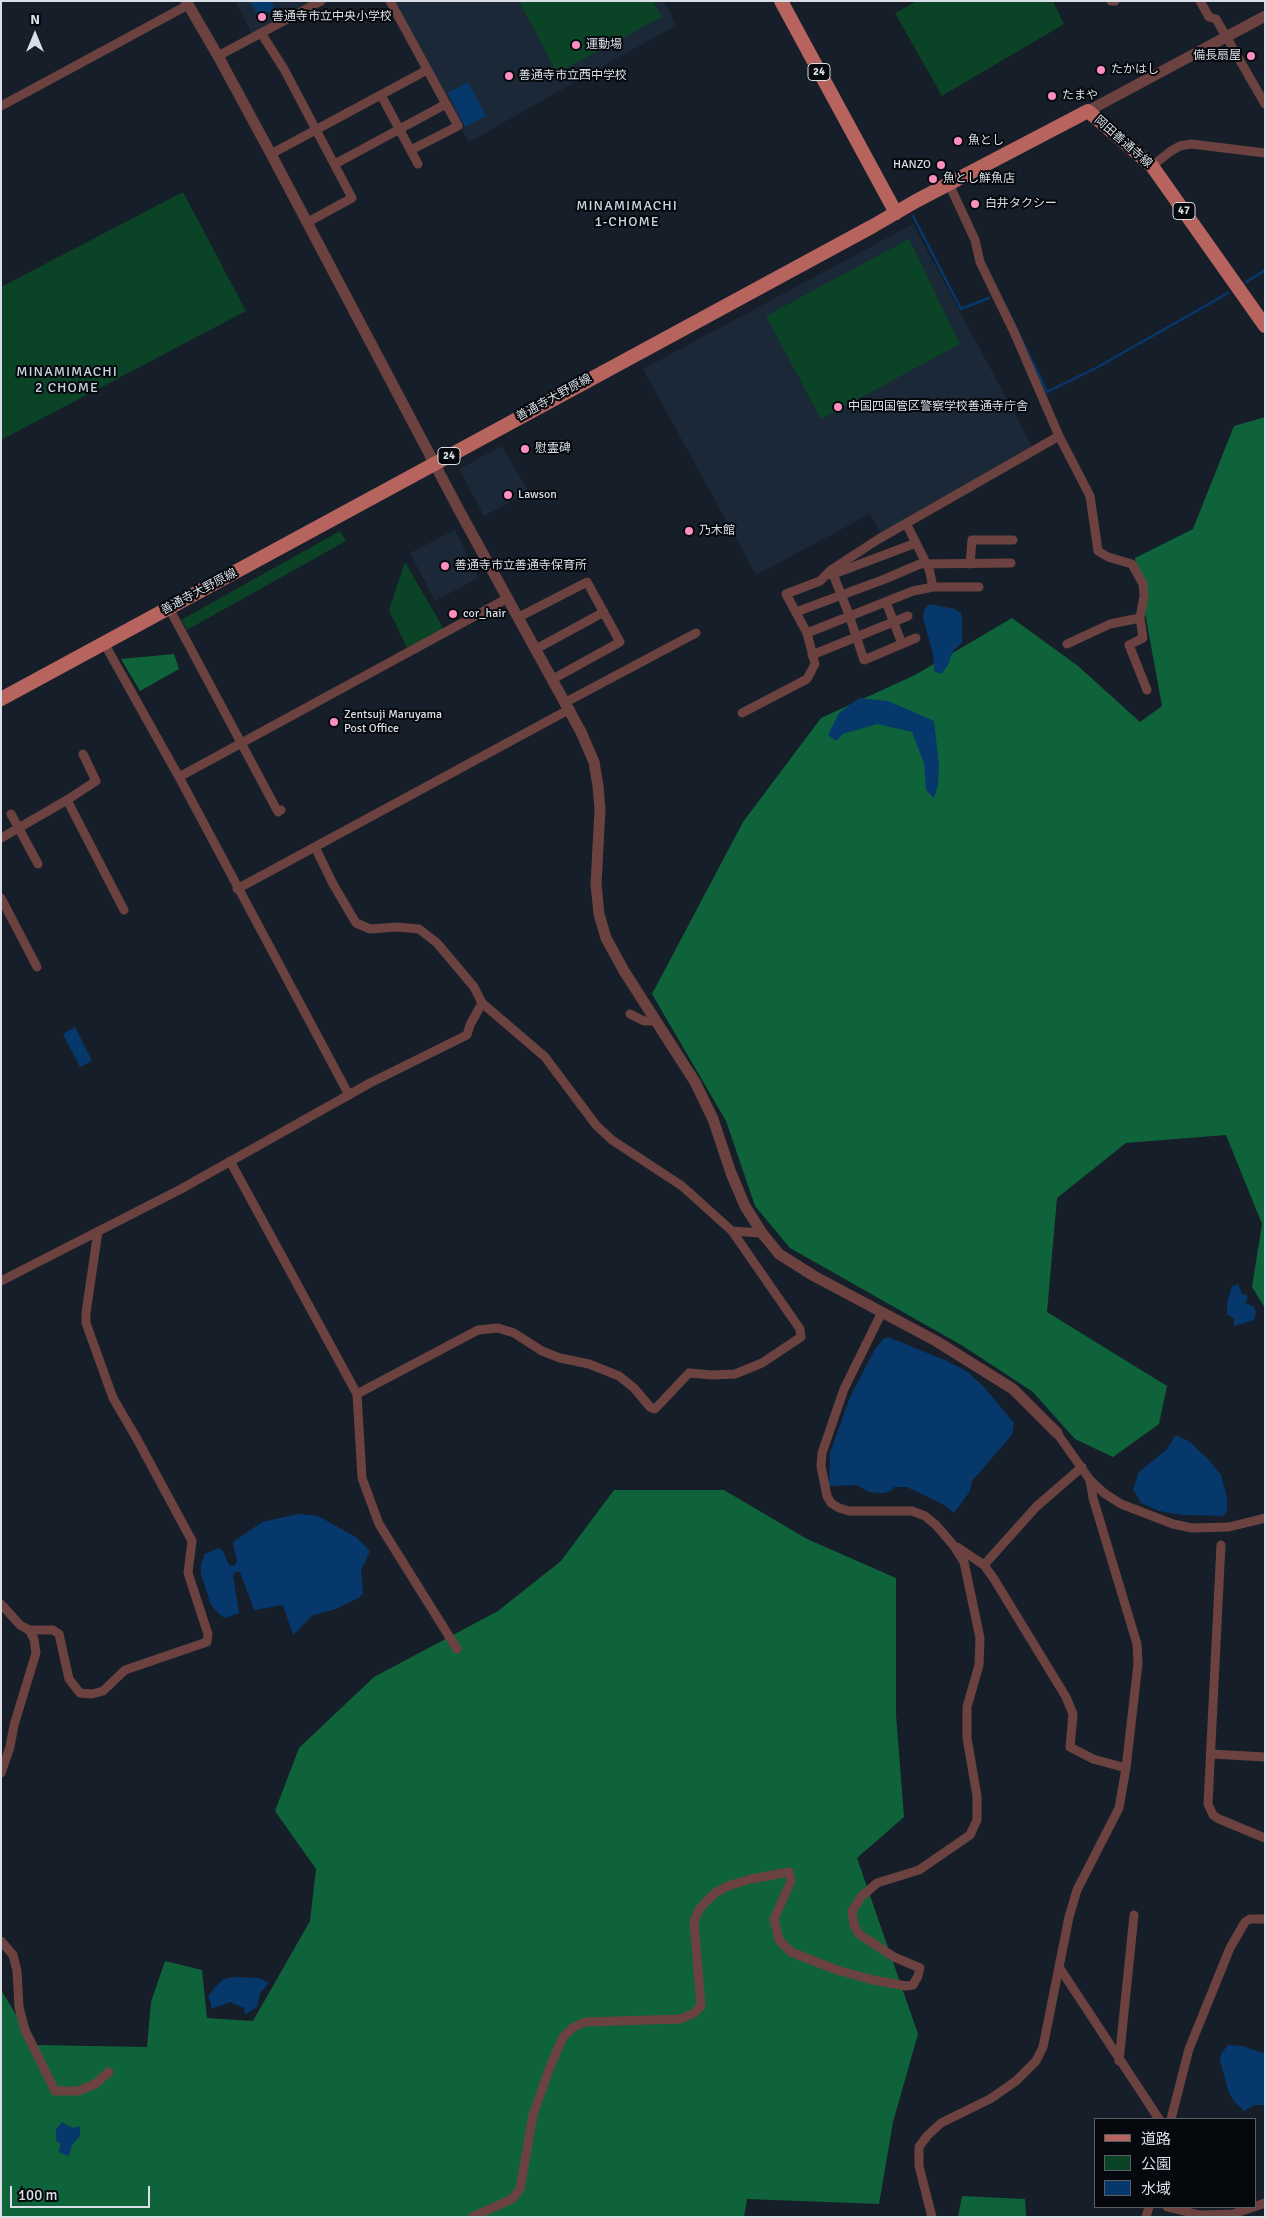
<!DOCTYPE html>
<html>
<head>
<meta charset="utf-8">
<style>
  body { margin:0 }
  #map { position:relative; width:1266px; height:2218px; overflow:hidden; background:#161e29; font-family:Signika,"Noto Sans JP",sans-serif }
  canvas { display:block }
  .frame { position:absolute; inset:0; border:2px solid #dadfe7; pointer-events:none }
  .legend { position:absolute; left:1094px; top:2118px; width:162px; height:90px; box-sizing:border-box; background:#05080c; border:1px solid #5a5e64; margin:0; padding:6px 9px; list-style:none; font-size:15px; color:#dadfe7 }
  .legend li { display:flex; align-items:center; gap:10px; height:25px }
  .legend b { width:25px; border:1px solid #5a5e64 }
  .north { position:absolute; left:10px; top:10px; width:50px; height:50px; -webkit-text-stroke:4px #05080c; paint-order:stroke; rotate:0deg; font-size:14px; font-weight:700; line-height:20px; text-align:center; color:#dadfe7 }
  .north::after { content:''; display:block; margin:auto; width:18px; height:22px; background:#dadfe7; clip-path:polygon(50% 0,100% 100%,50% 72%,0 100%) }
  .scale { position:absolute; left:10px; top:2186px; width:140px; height:22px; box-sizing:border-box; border:2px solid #dadfe7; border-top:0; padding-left:6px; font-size:15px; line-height:18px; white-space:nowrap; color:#dadfe7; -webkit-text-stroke:4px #05080c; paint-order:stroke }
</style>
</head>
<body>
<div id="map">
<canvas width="1266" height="2218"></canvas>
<div class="frame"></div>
<ul class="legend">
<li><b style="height:6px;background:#b7645f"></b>道路</li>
<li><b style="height:14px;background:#0b4327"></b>公園</li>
<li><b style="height:14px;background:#06386b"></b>水域</li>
</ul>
<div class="north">N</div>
<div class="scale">100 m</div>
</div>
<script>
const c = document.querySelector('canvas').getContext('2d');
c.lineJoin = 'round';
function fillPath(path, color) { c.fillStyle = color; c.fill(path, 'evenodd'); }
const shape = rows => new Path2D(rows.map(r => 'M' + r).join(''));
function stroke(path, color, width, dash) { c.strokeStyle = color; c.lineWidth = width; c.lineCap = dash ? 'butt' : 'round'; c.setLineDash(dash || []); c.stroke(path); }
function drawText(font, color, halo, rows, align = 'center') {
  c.font = font + ' Signika,"Noto Sans JP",sans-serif'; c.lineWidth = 4; c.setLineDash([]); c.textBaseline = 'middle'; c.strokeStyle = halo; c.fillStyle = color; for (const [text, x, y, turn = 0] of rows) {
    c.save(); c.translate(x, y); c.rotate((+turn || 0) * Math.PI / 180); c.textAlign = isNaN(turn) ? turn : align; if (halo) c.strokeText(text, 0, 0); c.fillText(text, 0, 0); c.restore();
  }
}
fillPath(shape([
  [235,1,310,1,252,34],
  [392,1,664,1,676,25,469,142],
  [913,224,1032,446,881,533,870,514,756,575,643,369],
  [502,446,529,492,484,516,459,469],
  [455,530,479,578,435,601,410,553]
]), '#1b2837');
fillPath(shape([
  [519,1,653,1,662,17,557,73],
  [917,1,1053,1,1064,24,942,96,895,13],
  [183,192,246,311,1,440,1,287],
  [909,239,960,344,821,419,766,316],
  [340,531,346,541,187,630,181,620],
  [405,562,445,631,408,650,389,610]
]), '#0b4327');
fillPath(shape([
  [1265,417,1265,1308,1252,1287,1262,1224,1226,1135,1126,1143,1057,1198,1047,1312,1167,1386,1159,1424,1113,1457,1075,1439,1033,1392,963,1346,790,1248,755,1206,726,1121,652,994,743,822,821,718,915,675,1012,618,1078,666,1140,722,1162,706,1135,558,1193,529,1234,426],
  [174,654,179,669,140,691,121,659],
  [614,1490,724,1490,807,1539,896,1578,896,1715,904,1817,857,1858,918,2034,893,2122,879,2204,747,2199,744,2217,1,2217,1,1990,35,2045,147,2047,151,2002,165,1961,202,1970,207,2018,253,2021,310,1921,316,1869,275,1811,299,1748,374,1677,498,1611,561,1561],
  [962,2196,1025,2199,1026,2217,958,2217]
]), '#0f633a');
fillPath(shape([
  [250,1,271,1,275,9,259,18],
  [468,82,486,116,465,127,448,93],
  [929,604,955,609,961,613,962,618,962,643,953,651,948,665,941,674,935,672,934,670,933,654,923,618,924,610],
  [859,698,888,701,934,721,939,764,938,785,934,798,926,790,924,763,912,732,877,724,843,734,836,741,828,735,839,713],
  [75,1027,92,1061,80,1067,63,1034],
  [1238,1284,1242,1294,1248,1296,1245,1303,1253,1306,1256,1312,1254,1320,1234,1326,1234,1318,1227,1315,1227,1303,1232,1286],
  [888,1337,947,1361,968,1372,985,1388,1014,1423,1012,1435,972,1481,970,1491,954,1513,944,1505,907,1487,894,1487,891,1491,883,1493,869,1492,856,1485,829,1486,830,1453,850,1397,874,1351,883,1339],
  [1176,1435,1190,1442,1209,1460,1221,1475,1227,1498,1227,1511,1223,1516,1183,1515,1159,1511,1141,1503,1133,1489,1139,1472,1166,1450],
  [298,1514,318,1516,356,1537,370,1551,361,1570,363,1593,359,1598,333,1610,313,1615,293,1635,283,1605,254,1610,240,1572,235,1572,233,1575,239,1613,225,1618,220,1615,211,1605,201,1574,201,1565,205,1554,219,1548,223,1551,229,1565,234,1566,237,1562,233,1542,262,1522],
  [233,1977,259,1978,269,1983,260,1993,257,2007,245,2015,244,2008,230,2002,211,2009,211,2003,208,1997,216,1986,224,1979],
  [1228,2045,1243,2046,1265,2054,1265,2105,1254,2105,1244,2111,1234,2101,1229,2093,1220,2061,1221,2054],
  [62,2122,73,2128,80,2126,80,2136,72,2145,69,2156,58,2152,60,2148,60,2143,56,2141,56,2129]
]), '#06386b');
stroke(shape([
  [913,216,961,309,989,298],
  [1246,282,1265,270],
  [1004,303,1047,392,1096,368,1228,293]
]), '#06386b', 2.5);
stroke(shape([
  [390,1,458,126,411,150],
  [1111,1,1115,1],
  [1200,1,1209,17,1216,19,1265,104],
  [261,33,284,69,352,198,308,222],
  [218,56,321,1],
  [381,95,418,164],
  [1,106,188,5],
  [271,154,427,70],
  [335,164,446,104],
  [1152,166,1171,151,1180,146,1191,144,1265,153],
  [949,184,975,240,980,262,1014,332,1059,436,1090,496,1098,551,1108,557,1132,564,1143,584,1144,596,1140,618,1143,638,1129,645,1147,690],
  [906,523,929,569,933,587],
  [970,564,972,540,1013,540],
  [833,574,848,612,864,660,916,638],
  [831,575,916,543],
  [886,602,902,644],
  [169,608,278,812,281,810],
  [796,612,885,579,920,564,1011,563],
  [519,617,587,582,620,642,553,679],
  [807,633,913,591,933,587,979,587],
  [104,643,179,777,349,1095],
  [1067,644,1110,624,1140,618],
  [536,649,604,612],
  [812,655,908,616],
  [566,702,696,633],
  [742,713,807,679,815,664,807,633,786,594,820,581,831,570,877,540,1059,436],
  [83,754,96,781,67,800,124,910],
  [179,777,508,598],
  [11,814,38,864],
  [1,838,67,800],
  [315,847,333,884,356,923,370,929,397,927,419,929,437,943,474,987,482,1003,545,1057,596,1125,612,1140,682,1186,732,1231,800,1329,801,1337,762,1363,735,1374,712,1375,689,1373,655,1409,650,1407,634,1388,619,1376,589,1364,560,1358,542,1351,514,1333,498,1328,478,1330,357,1394],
  [237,889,570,709],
  [1,898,37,967],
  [630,1014,644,1021,655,1021],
  [230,1161,357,1394,362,1478,379,1524,457,1649],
  [732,1231,762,1233],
  [1,1281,181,1189,370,1083,467,1035,470,1025,482,1003],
  [1057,1433,1090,1480,1104,1493,1121,1504,1173,1524,1192,1528,1229,1527,1265,1518],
  [1221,1545,1208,1804,1213,1815,1219,1819,1265,1838],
  [957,1547,984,1565,994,1579,1066,1697,1073,1714,1070,1747,1093,1759,1126,1768],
  [984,1565,1036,1507,1082,1467],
  [1,1604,20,1625,29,1630,34,1639,36,1653,14,1725,10,1747,1,1773],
  [29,1630,53,1630,59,1634,69,1679,80,1693,92,1694,103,1691,125,1670,207,1642,208,1634,188,1573,192,1541,137,1439,113,1398,86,1323,86,1313,98,1231],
  [1211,1754,1265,1757],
  [1,1941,13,1955,17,1971,19,2007,25,2030,55,2091,78,2091,95,2084,109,2072],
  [1059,1967,1159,2119],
  [1119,2061,1134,1915],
  [1171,2119,1189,2049,1230,1948,1245,1922,1250,1919,1265,1919],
  [1167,2207,1200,2215,1233,2214,1265,2203],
  [472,2217,512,2199,520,2189,533,2115,550,2067,563,2037,574,2027,585,2022,681,2019,694,2013,701,2006,694,1921,700,1908,715,1893,728,1886,751,1879,789,1872,791,1881,774,1919,779,1940,791,1952,837,1970,873,1980,906,1986,913,1985,918,1976,920,1968,894,1957,859,1934,854,1925,852,1911,861,1897,877,1883,919,1870,970,1835,977,1820,977,1796,967,1738,967,1707,979,1665,980,1638,964,1562,954,1546,936,1525,925,1516,912,1511,849,1511,839,1508,831,1503,827,1496,821,1466,822,1453,844,1389,882,1312],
  [932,2217,919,2166,919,2147,927,2136,941,2123,990,2099,1016,2081,1036,2061,1043,2047,1069,1917,1077,1890,1119,1808,1126,1768,1138,1664,1137,1644,1093,1498,1090,1480],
  [1146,2217,1149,2207]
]), '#6b423f', 9);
stroke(shape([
  [186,1,218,56,271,154,460,512,581,732,594,762,598,786,600,809,596,884,599,914,606,938,624,971,695,1082,713,1119,731,1173,745,1206,762,1233,779,1254,814,1276,936,1341,1013,1389,1057,1433],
  [1088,111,1265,16]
]), '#6b423f', 11);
stroke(shape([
  [781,1,896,213],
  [1,699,873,226,916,201,1088,111,1152,166,1265,326]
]), '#b7645f', 14);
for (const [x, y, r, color] of [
  [262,17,5,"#fd8ec0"],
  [576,45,5,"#fd8ec0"],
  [1251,56,5,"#fd8ec0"],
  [1101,70,5,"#fd8ec0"],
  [509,76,5,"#fd8ec0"],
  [1052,96,5,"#fd8ec0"],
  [958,141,5,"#fd8ec0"],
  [941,165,5,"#fd8ec0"],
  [933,179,5,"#fd8ec0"],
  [975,204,5,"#fd8ec0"],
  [838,407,5,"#fd8ec0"],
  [525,449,5,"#fd8ec0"],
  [508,495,5,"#fd8ec0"],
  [689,531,5,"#fd8ec0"],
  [445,566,5,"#fd8ec0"],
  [453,614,5,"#fd8ec0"],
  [334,722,5,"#fd8ec0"]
]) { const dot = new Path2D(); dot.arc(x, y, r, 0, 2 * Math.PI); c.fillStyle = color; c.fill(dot); stroke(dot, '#05080c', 2); }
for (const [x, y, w] of [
  [819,72,22],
  [1184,211,22],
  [449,456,22]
]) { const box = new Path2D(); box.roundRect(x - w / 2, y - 8.5, w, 17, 4); c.fillStyle = '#05080c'; c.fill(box); stroke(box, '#dadfe7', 1); }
drawText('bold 11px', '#dadfe7', null, [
  ["24",819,72],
  ["47",1184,211],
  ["24",449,456]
]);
drawText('12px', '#dadfe7', '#05080c', [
  ["善通寺市立中央小学校",272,17],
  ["運動場",586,45],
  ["備長扇屋",1241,56,"right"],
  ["たかはし",1111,70],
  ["善通寺市立西中学校",519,76],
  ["たまや",1062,96],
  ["魚とし",968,141],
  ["HANZO",931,165,"right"],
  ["魚とし鮮魚店",943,179],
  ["白井タクシー",985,204],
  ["中国四国管区警察学校善通寺庁舎",848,407],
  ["慰霊碑",535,449],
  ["Lawson",518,495],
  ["乃木館",699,531],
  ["善通寺市立善通寺保育所",455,566],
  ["cor_hair",463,614],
  ["Zentsuji Maruyama",344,715],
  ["Post Office",344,729]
], 'left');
drawText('12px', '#dadfe7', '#05080c', [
  ["岡田善通寺線",1123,142,41],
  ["善通寺大野原線",554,398,-29],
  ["善通寺大野原線",199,592,-28]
]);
c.letterSpacing = '1px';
drawText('14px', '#c9d5e3', '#05080c', [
  ["MINAMIMACHI",627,206],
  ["1-CHOME",627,222],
  ["MINAMIMACHI",67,372],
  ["2 CHOME",67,388]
]);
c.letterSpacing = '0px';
</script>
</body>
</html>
